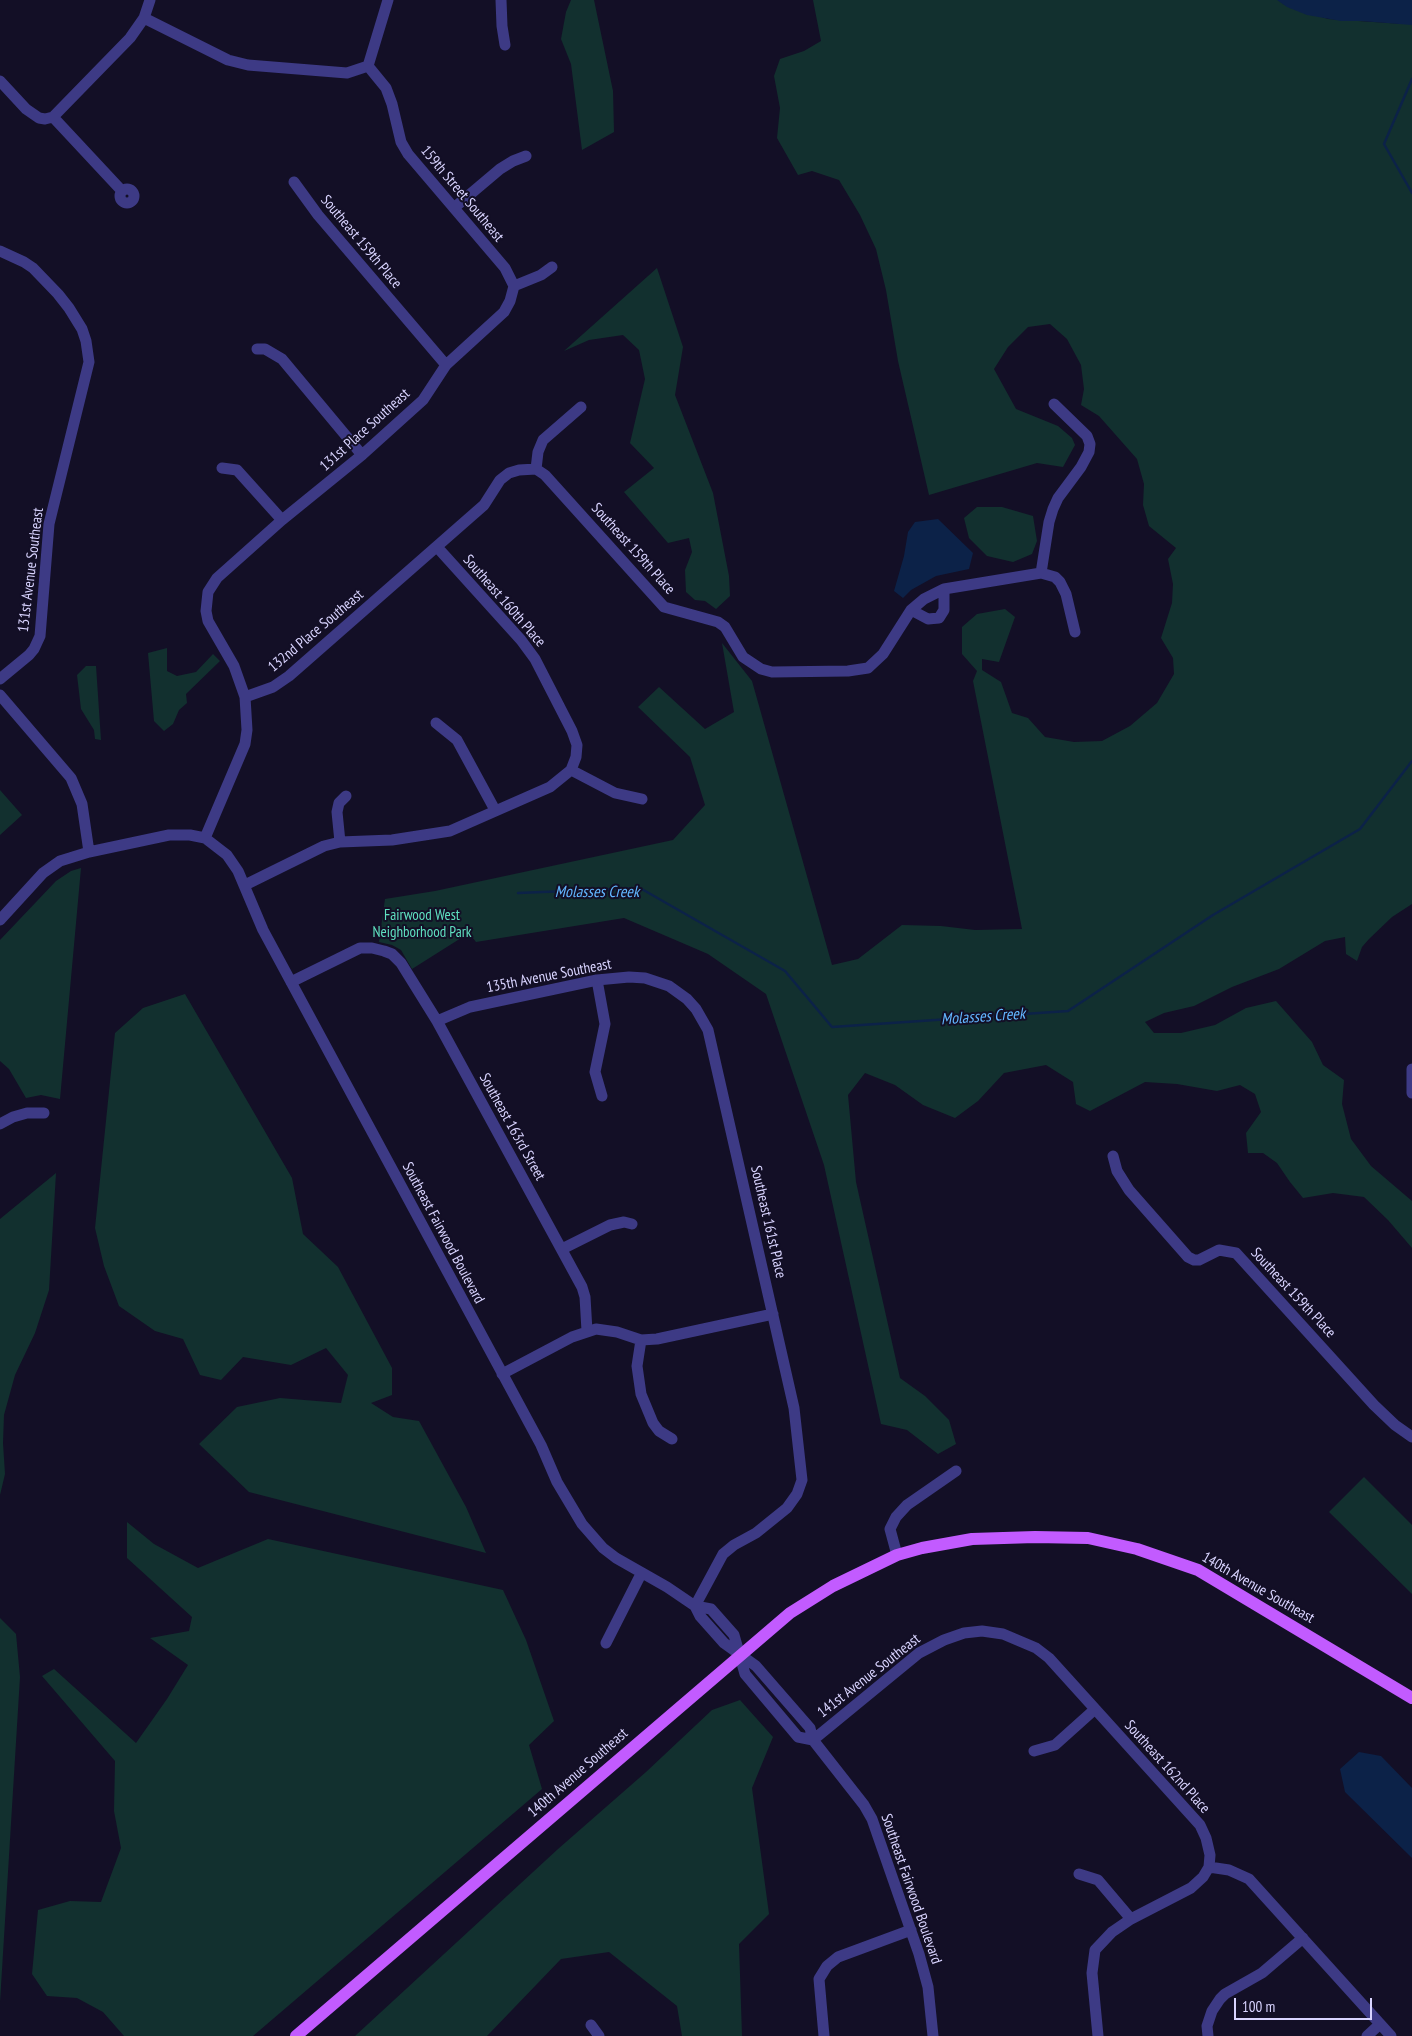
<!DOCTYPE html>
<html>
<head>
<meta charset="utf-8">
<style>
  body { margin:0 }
  #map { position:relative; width:1412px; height:2036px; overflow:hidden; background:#130f26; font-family:"PT Sans Narrow",sans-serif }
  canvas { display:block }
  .scale { position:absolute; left:1234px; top:1998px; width:138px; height:22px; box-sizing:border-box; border:2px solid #d9d4ff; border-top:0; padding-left:6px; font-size:15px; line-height:18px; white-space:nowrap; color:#d9d4ff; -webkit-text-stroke:4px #130f26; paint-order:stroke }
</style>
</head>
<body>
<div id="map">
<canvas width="1412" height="2036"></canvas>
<div class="scale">100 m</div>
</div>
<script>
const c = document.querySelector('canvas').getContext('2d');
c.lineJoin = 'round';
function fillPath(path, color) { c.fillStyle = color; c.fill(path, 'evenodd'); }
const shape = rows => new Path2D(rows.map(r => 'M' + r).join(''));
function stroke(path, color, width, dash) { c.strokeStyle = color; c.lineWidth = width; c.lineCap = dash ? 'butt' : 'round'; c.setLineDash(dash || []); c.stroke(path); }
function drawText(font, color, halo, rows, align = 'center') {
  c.font = font + ' "PT Sans Narrow",sans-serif'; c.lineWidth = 4; c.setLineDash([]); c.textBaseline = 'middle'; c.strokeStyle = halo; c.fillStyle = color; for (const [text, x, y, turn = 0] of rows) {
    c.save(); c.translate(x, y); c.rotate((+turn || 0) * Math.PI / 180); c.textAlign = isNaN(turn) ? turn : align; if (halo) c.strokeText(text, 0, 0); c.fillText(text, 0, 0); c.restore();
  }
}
fillPath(shape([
  [571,0,594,0,613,91,614,132,582,150,571,64,561,39,566,12],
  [813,0,1278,0,1285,5,1328,19,1404,24,1412,23,1412,904,1392,917,1369,939,1362,947,1357,961,1346,954,1345,937,1325,941,1279,969,1232,987,1194,1006,1164,1013,1145,1022,1154,1033,1181,1033,1215,1025,1246,1008,1276,1001,1312,1042,1323,1065,1344,1080,1342,1104,1351,1139,1371,1166,1412,1201,1412,1248,1388,1220,1364,1197,1333,1193,1303,1198,1290,1182,1277,1163,1263,1153,1248,1153,1246,1133,1261,1112,1255,1094,1240,1085,1217,1091,1177,1084,1145,1082,1090,1111,1076,1104,1073,1082,1046,1065,1004,1073,978,1101,955,1118,923,1105,895,1085,865,1073,848,1095,856,1182,900,1378,925,1396,949,1420,956,1444,938,1454,907,1430,881,1424,824,1165,766,994,708,954,624,918,476,942,469,933,412,969,401,950,392,945,379,942,385,899,435,891,673,840,705,805,690,757,638,707,659,687,705,729,734,712,722,643,752,681,832,965,858,959,902,925,941,926,975,930,1022,929,973,681,977,671,962,654,962,627,977,614,1005,609,1015,617,999,662,982,659,982,670,1001,682,1012,713,1028,718,1045,737,1074,742,1102,741,1130,726,1157,703,1174,674,1173,658,1161,638,1172,603,1173,584,1168,559,1176,548,1149,526,1143,505,1144,484,1137,459,1099,416,1081,405,1084,389,1081,365,1067,339,1050,324,1028,327,1008,347,994,369,1016,409,1058,426,1072,438,1075,445,1063,467,1037,463,929,495,898,361,886,290,876,249,860,215,839,180,812,171,798,175,777,138,780,108,774,76,780,59,804,51,821,41],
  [657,268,683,347,675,395,713,493,729,576,730,596,716,609,705,601,695,600,686,592,685,570,692,552,689,538,668,543,624,492,654,468,630,443,645,379,639,350,623,335,589,340,564,351],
  [977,507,1002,507,1033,516,1037,541,1032,554,1013,562,987,556,969,538,964,518],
  [167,648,167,671,177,676,196,672,213,654,220,661,186,694,187,703,179,710,173,724,164,731,154,721,148,653],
  [86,666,96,666,101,740,95,739,94,730,81,709,77,675],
  [0,790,22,815,0,835],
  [81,868,60,1099,41,1095,26,1098,9,1069,0,1061,0,940,56,881,71,871],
  [185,994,292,1178,303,1234,338,1267,392,1368,392,1395,371,1403,393,1417,419,1421,466,1507,486,1553,249,1492,199,1444,237,1407,280,1398,341,1403,348,1375,326,1348,291,1365,243,1357,221,1380,200,1375,183,1339,155,1331,119,1306,104,1266,95,1228,115,1033,143,1008],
  [56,1173,49,1290,35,1333,15,1375,4,1415,3,1443,5,1474,0,1495,0,1219],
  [1364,1477,1412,1525,1412,1594,1329,1512],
  [127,1522,154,1544,198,1568,268,1539,503,1590,526,1640,554,1721,529,1745,542,1789,253,2036,124,2036,103,2012,77,1998,47,1996,32,1974,38,1910,70,1901,101,1902,121,1848,114,1811,115,1761,42,1676,54,1669,136,1743,167,1699,188,1665,150,1638,189,1631,192,1617,127,1558],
  [0,1618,16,1634,20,1677,0,2002],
  [740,1700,773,1737,752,1788,769,1914,739,1944,742,2036,682,2036,677,2006,609,1952,561,1959,487,2036,355,2036,558,1849,646,1772,712,1710]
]), '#12302f');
fillPath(shape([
  [1277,0,1412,0,1412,25,1361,21,1341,21,1307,15,1287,7],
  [938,519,973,553,969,569,936,576,911,590,903,598,894,591,904,556,908,532,915,522],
  [1359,1752,1381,1756,1412,1788,1412,1858,1345,1792,1340,1769]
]), '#0c2248');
stroke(shape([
  [1412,79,1384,144,1412,193],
  [518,893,640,888,785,971,832,1027,1068,1011,1213,915,1360,829,1412,761]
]), '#0c2248', 2.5);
stroke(shape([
  [501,0,502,26,505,45],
  [144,18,228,60,248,65,347,73,368,66],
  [368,66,386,88,392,104,401,142,408,154,505,268,514,286],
  [368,66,388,0],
  [0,81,26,109,39,118,45,119,53,117,122,191],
  [53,117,130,38,144,18,150,0],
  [294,182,318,215,446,365],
  '120 196a7 7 0 1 1 14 0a7 7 0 1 1-14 0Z',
  [455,207,500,169,513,161,526,156],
  [0,251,24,262,33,268,58,294,69,308,82,329,86,341,89,362,49,524,40,636,34,649,29,655,0,679],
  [514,286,541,275,552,267],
  [257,349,265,349,282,359,362,455],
  [222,468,237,470,282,520],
  [536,469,545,475,664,607,718,622,725,627,743,657,761,669,772,672,848,671,868,668,883,654,911,610,924,599,944,589,1041,573,1055,577,1060,582,1066,594,1075,632],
  [1041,573,1049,522,1053,509,1058,498,1081,467,1089,452,1090,444,1087,436,1054,404],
  [911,610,928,619,939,618,944,610,944,589],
  [0,695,71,778,82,804,89,852],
  [245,697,273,687,289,676,484,505,500,480,509,473,519,470,536,469,538,452,543,440,581,407],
  [436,723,457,740,495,810],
  [571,770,615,793,642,799],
  [205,838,245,744,247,730,245,697,234,666,208,621,206,611,208,592,217,578,282,520,362,455,423,400,446,365,504,312,510,301,514,286],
  [340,842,337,812,339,803,346,796],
  [245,885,324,846,340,842,392,840,450,831,550,787,571,770,576,757,577,745,572,731,535,659,521,640,437,547],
  [0,920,43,873,60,861,89,852,169,835,190,835,205,838,227,855,238,871,263,930,541,1445,557,1482,582,1524,603,1548,616,1558,667,1587,695,1606,711,1609,734,1635,745,1674,798,1737,813,1740],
  [597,980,605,1024,595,1072,602,1096],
  [291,982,360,948,372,948,384,951,392,954,401,963,437,1021,582,1287,585,1297,587,1331],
  [437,1021,470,1007,597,980,629,977,645,978,669,986,687,999,696,1009,708,1030,794,1408,802,1480,797,1494,787,1508,756,1533,734,1545,723,1554,695,1606],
  [1412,1069,1412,1093],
  [0,1124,13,1117,27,1113,44,1113],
  [1113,1156,1117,1171,1129,1190,1188,1257,1194,1260,1199,1260,1219,1250,1236,1253,1374,1405,1395,1425,1412,1437],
  [562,1249,610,1225,624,1222,632,1224],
  [641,1340,637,1366,641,1394,653,1423,659,1431,672,1439],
  [502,1374,572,1337,596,1329,617,1332,641,1340,657,1339,773,1314],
  [897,1555,890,1529,896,1517,907,1505,956,1471],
  [695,1606,700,1616,724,1643,756,1666,810,1728,813,1740,864,1805,872,1819,919,1954,928,1987,933,2036],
  [606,1643,641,1574],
  [813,1740,919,1653,944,1640,964,1633,982,1631,1003,1634,1036,1648,1049,1658,1200,1825,1206,1838,1210,1855,1209,1867,1229,1870,1249,1879,1391,2036],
  [1034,1751,1055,1745,1094,1710],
  [1079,1874,1098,1880,1131,1919],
  [591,2025,599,2036],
  [824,2036,819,1979,827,1966,838,1957,911,1930],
  [1098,2036,1092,1973,1095,1950,1112,1932,1131,1919,1191,1888,1203,1877,1209,1867],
  [1208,2036,1207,2026,1212,2011,1220,1999,1225,1994,1262,1973,1303,1938],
  [1367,2036,1380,2024]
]), '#3d3a85', 11);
stroke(shape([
  [296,2036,790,1613,833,1586,897,1555,922,1548,972,1539,1035,1537,1088,1538,1137,1549,1198,1570,1412,1698]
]), '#c25bff', 12);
drawText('15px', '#d9d4ff', '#130f26', [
  ["159th Street Southeast",462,194,50],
  ["Southeast 159th Place",361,242,50],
  ["131st Place Southeast",365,430,-42],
  ["Southeast 159th Place",633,549,48],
  ["131st Avenue Southeast",31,570,-83],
  ["Southeast 160th Place",504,601,49],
  ["132nd Place Southeast",316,631,-40],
  ["135th Avenue Southeast",549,976,-11],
  ["Southeast 163rd Street",512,1127,61],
  ["Southeast 161st Place",768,1222,77],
  ["Southeast Fairwood Boulevard",443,1233,62],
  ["Southeast 159th Place",1293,1293,47],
  ["140th Avenue Southeast",1258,1588,30],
  ["141st Avenue Southeast",869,1676,-38],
  ["Southeast 162nd Place",1167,1767,48],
  ["140th Avenue Southeast",578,1773,-41],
  ["Southeast Fairwood Boulevard",911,1889,71]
]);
drawText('15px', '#5fe0c0', '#130f26', [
  ["Fairwood West",422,916],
  ["Neighborhood Park",422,933]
]);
drawText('italic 16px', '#62b6ff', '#130f26', [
  ["Molasses Creek",597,892],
  ["Molasses Creek",983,1017,-4]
]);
</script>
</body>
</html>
